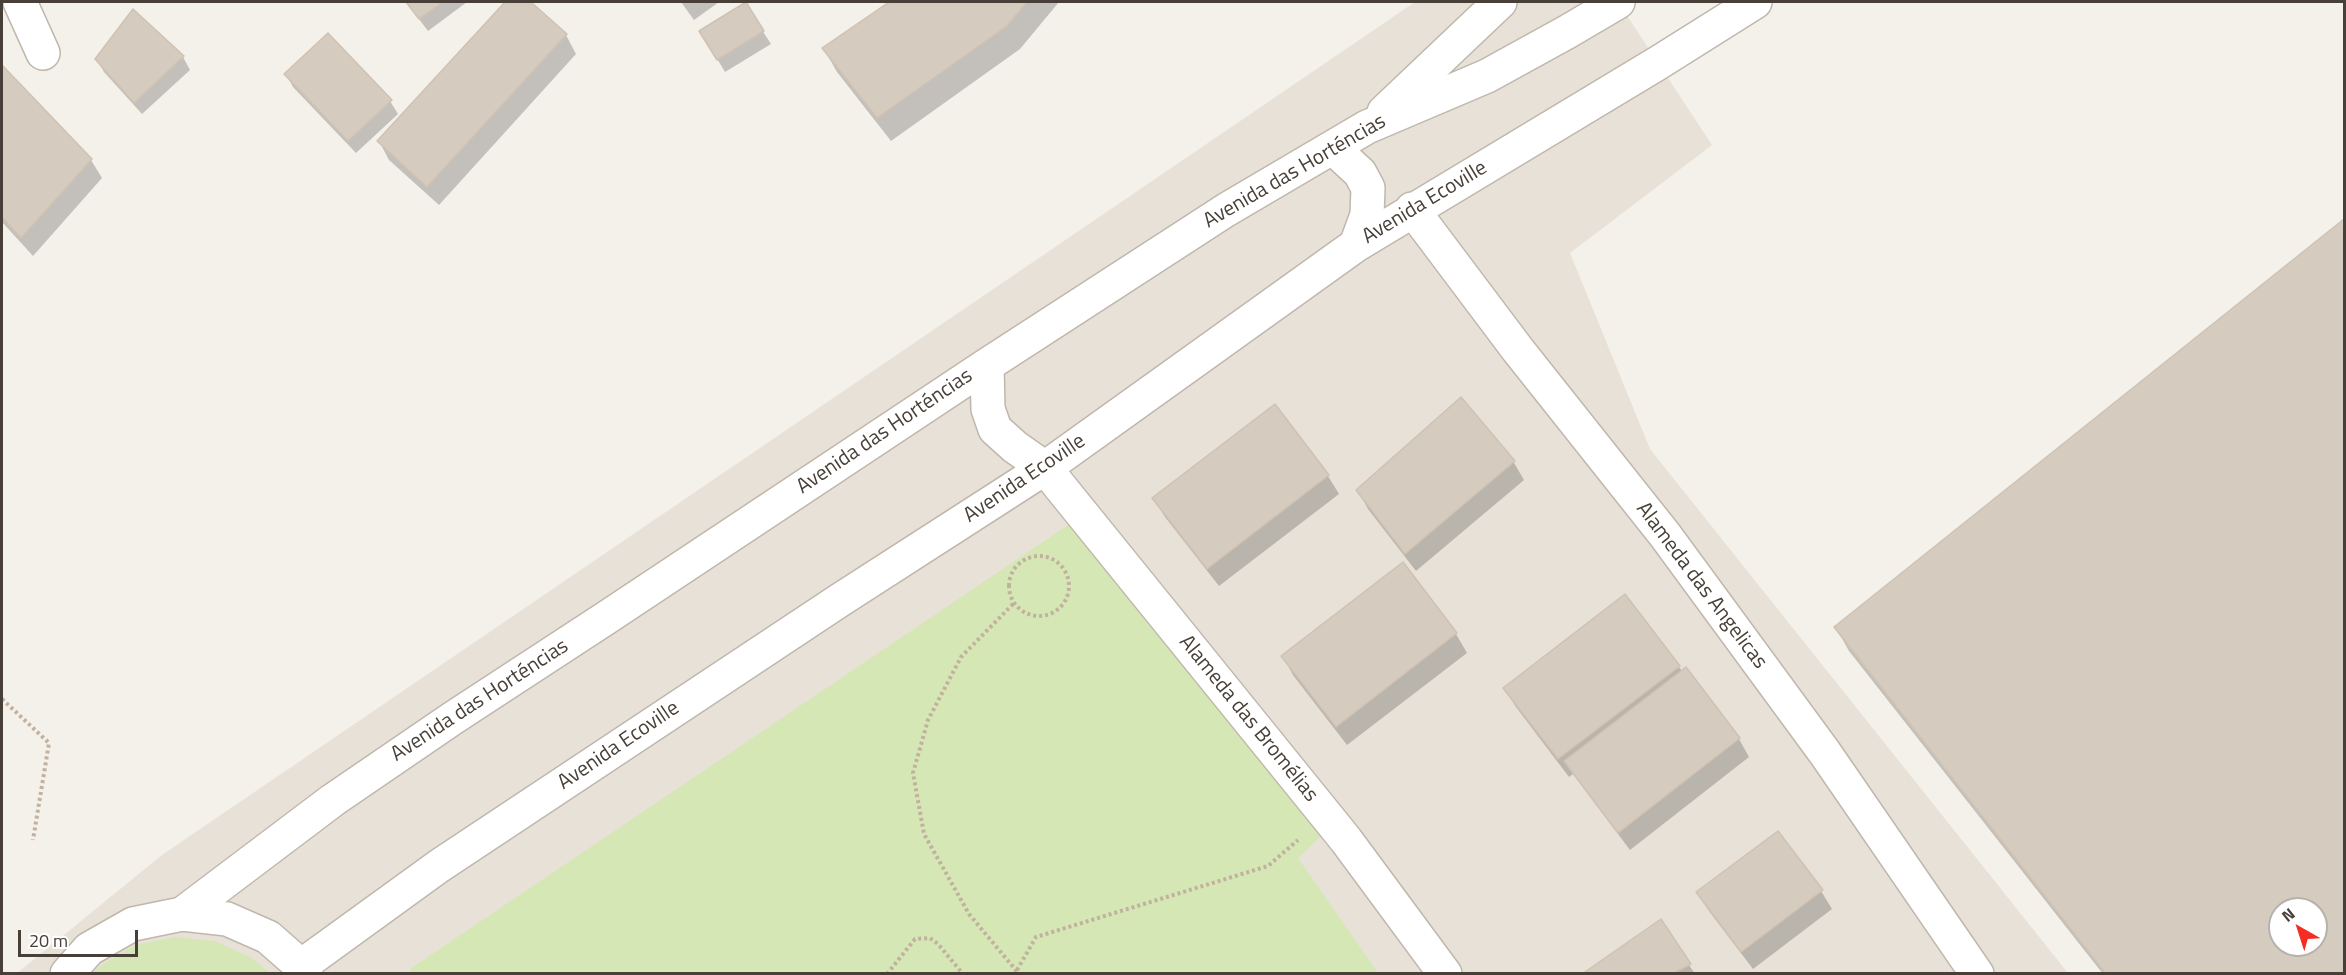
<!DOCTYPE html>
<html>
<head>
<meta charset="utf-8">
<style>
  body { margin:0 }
  #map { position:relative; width:2346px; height:975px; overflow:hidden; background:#f4f0ea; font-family:"Titillium Web",sans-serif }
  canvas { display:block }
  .frame { position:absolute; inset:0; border:3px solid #484038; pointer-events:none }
  .north { position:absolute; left:2268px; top:897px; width:60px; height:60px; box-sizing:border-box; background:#fff; border:2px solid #b6b3af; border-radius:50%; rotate:321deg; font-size:16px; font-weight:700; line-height:24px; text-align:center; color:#484038 }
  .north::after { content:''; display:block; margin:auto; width:21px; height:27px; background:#f42c21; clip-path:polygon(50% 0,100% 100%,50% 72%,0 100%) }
  .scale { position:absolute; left:18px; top:930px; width:120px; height:27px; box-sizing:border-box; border:3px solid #484038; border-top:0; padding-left:8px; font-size:18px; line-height:21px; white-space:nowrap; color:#484038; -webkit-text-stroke:4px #fff; paint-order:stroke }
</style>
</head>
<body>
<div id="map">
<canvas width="2346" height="975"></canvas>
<div class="frame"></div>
<div class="north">N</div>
<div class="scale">20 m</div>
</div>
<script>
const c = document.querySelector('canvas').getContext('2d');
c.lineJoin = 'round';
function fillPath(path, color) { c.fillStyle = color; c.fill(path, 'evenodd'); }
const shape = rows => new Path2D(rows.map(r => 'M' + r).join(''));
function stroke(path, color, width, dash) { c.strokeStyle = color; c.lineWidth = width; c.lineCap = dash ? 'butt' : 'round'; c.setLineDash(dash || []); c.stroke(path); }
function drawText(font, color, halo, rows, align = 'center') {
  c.font = font + ' "Titillium Web",sans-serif'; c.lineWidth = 4.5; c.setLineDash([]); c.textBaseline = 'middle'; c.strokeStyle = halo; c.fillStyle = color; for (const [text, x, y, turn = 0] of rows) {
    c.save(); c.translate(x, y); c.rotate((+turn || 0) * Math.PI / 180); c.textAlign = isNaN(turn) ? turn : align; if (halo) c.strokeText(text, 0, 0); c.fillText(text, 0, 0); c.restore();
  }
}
fillPath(shape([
  [1415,2,1618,2,1712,145,1570,253,1650,449,2068,973,16,974,162,855]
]), '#e8e1d8');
fillPath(shape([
  [1074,521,1320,837,1298,858,1378,973,411,974,410,969],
  [175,937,215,941,252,958,270,973,93,973,100,966,135,945]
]), '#d5e7b4');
fillPath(shape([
  [406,2,467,2,428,31],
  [507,2,529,2,566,35,576,54,439,205,389,160,379,141],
  [681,2,719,2,694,20],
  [891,2,1059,2,1020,49,891,141,837,72,824,49],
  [745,4,771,44,725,72,701,32],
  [134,11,183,57,190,70,142,114,104,72,97,59],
  [2,67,91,160,102,178,33,256,2,222],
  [286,74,390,101,398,114,356,153,293,87],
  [2344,221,2344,974,2103,974,1849,651,1836,628],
  [2280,909,2316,909,2316,945,2280,945],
  [1513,461,1524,480,1416,571,1368,509,1358,490],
  [1328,476,1339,494,1219,586,1165,517,1154,498],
  [1403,564,1456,634,1467,653,1347,745,1293,675,1283,656],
  [1678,666,1739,739,1749,757,1630,850,1573,774,1569,777,1516,707,1505,689],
  [1821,891,1832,909,1753,969,1709,911,1698,892],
  [1689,965,1695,974,1585,974]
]), '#0003');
const building = shape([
  [406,2,443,2,419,19,406,2],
  [505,2,531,2,567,34,427,187,377,141,505,2],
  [746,2,764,31,717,60,699,31,746,2],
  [889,2,1027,2,1007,26,877,118,822,48,889,2],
  [133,9,184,56,134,103,95,59,133,9],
  [328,33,392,100,348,141,284,74,328,33],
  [2,65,92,159,21,238,2,217,2,65],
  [2344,219,2344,974,2106,974,1834,627,2344,219],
  [2280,909,2316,909,2316,945,2280,945,2280,909],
  [1461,397,1515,461,1405,554,1356,490,1461,397],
  [1275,404,1329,475,1207,569,1152,498,1275,404],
  [1403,562,1457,633,1336,727,1281,656,1403,562],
  [1625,594,1680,666,1558,759,1503,688,1625,594],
  [1686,667,1740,738,1618,833,1564,761,1686,667],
  [1778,831,1823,890,1741,952,1696,892,1778,831],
  [1661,919,1691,964,1672,974,1582,974,1661,919]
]);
fillPath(building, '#d6cbbf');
stroke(building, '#d0c2b2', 1.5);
const minor = shape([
  [20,2,43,53],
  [1384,112,1500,2],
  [1333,148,1360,173,1368,188,1367,215,1356,245],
  [1412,209,1518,350,1665,535,1825,753,1977,974],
  [987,365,988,409,995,429,1015,447,1045,468,1346,840,1445,974],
  [182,914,333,800,453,718,606,618,987,365,1226,210,1367,127,1487,76,1567,32,1618,2],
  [301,966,439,866,840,600,1045,468,1356,245,1658,63,1755,2],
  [67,974,89,949,133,924,182,914,227,919,268,937,301,966,306,974]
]);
stroke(minor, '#c0b7ac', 36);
stroke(shape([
  '1009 586a30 30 0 1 1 60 0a30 30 0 1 1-60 0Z',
  [1013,604,961,657,928,720,913,773,924,834,969,914,1019,974],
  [2,699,49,743,33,840],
  [1017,970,1036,937,1268,866,1298,840],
  [887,974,915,939,930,938,938,944,963,974]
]), '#c1b19e', 4, [3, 3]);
stroke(minor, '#fff', 33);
drawText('21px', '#484038', '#fff', [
  ["Avenida das Horténcias",1295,172,-30],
  ["Avenida Ecoville",1425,203,-31],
  ["Avenida das Horténcias",885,432,-34],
  ["Avenida Ecoville",1025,479,-34],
  ["Alameda das Angelicas",1701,586,53],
  ["Avenida das Horténcias",480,701,-33],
  ["Alameda das Bromélias",1248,719,51],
  ["Avenida Ecoville",619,746,-34]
]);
</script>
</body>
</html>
